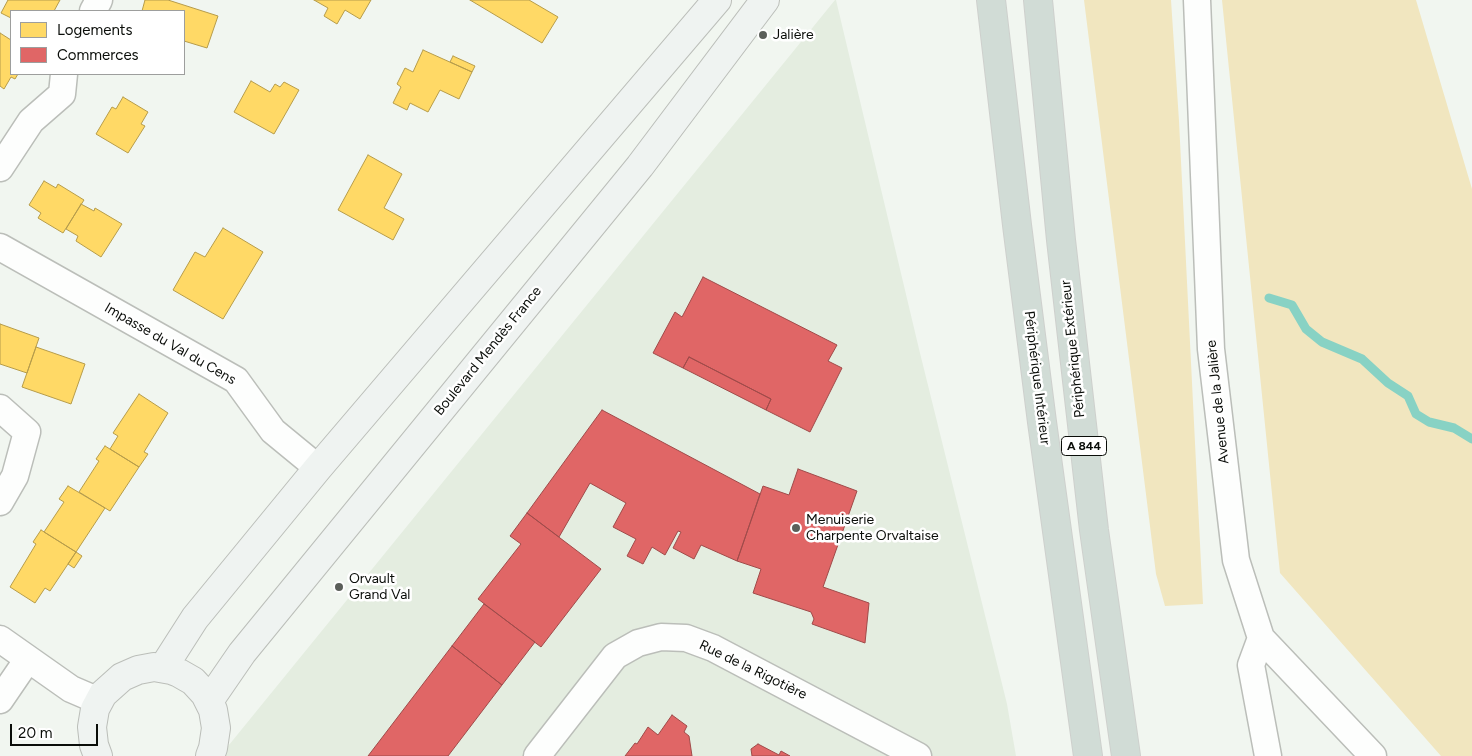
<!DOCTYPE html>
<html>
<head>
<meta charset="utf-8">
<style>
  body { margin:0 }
  #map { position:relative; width:1472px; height:756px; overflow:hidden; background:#f1f6f0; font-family:Figtree,sans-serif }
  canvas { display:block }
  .legend { position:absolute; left:10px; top:10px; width:175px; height:65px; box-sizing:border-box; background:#fff; border:1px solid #9d9e9d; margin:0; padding:6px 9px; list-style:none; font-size:15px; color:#0a0d09 }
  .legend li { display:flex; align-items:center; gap:10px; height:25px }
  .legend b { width:25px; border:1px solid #9d9e9d }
  .scale { position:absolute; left:10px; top:724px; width:88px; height:22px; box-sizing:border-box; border:2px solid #0a0d09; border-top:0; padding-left:6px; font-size:15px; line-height:18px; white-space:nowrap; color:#0a0d09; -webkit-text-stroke:4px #fff; paint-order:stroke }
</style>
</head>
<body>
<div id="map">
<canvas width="1472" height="756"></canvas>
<ul class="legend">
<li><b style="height:14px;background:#ffd966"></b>Logements</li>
<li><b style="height:14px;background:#e06666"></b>Commerces</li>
</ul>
<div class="scale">20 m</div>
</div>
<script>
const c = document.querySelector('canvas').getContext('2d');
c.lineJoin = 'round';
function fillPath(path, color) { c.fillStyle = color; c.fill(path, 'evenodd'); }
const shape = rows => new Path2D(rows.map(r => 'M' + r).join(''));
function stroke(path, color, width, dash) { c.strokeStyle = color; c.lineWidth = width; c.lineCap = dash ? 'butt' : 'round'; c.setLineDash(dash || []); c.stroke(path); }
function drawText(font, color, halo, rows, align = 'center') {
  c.font = font + ' Figtree,sans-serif'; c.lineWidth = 5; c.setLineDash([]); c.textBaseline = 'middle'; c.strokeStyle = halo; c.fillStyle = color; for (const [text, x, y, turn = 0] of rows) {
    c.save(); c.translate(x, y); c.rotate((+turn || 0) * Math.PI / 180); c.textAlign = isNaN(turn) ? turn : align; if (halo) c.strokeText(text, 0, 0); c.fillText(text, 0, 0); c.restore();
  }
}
fillPath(shape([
  [835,0,836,0,919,349,1007,704,1016,756,220,756]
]), '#e4ede0');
fillPath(shape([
  [1084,0,1171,0,1179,121,1203,604,1165,606,1156,574],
  [1222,0,1416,0,1472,189,1472,756,1441,756,1280,573]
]), '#f1e6bf');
const homes = shape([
  [8,0,60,0,54,11,11,11,11,18,1,13,8,0],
  [145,0,168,0,218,16,207,48,184,41,184,11,142,11,145,0],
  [314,0,371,0,360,19,345,10,337,24,324,16,328,8,314,0],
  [470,0,529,0,558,17,542,43,470,0],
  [0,33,11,40,11,74,18,74,15,79,11,77,4,89,0,86,0,33],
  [423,50,472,72,459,99,440,90,428,112,410,103,407,110,393,103,401,87,397,84,405,68,413,72,423,50],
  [453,56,475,66,472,72,450,62,453,56],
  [251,81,270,92,275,84,280,87,284,82,299,90,274,134,234,112,251,81],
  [123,97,148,112,141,124,145,126,128,153,96,134,112,107,116,109,123,97],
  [368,155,402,174,384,208,404,219,393,240,338,210,368,155],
  [44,181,56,188,58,184,84,200,63,233,38,218,41,213,29,205,44,181],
  [81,204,94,211,95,208,122,224,101,257,76,241,78,236,66,229,81,204],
  [223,228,263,252,223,319,173,290,195,252,205,257,223,228],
  [0,324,39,338,27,373,0,364,0,324],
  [36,347,85,364,71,404,22,387,36,347],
  [139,394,168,413,144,452,148,454,139,467,110,449,118,436,113,433,139,394],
  [105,446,139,467,110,511,79,492,99,461,96,459,105,446],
  [68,486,105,508,76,552,44,532,64,502,59,499,68,486],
  [41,530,76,552,50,591,45,588,35,603,10,587,36,544,33,542,41,530],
  [76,552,82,556,74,568,68,564,76,552]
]);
fillPath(homes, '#ffd966');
stroke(homes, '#b69c4a', 1);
const shops = shape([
  [703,277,837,345,828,361,842,368,810,432,766,410,771,399,689,357,683,368,653,353,675,312,682,317,703,277],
  [689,357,771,399,766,410,683,368,689,357],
  [602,410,760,494,737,561,701,545,694,559,673,548,681,532,678,531,665,555,652,547,643,564,627,556,636,539,613,527,626,503,590,483,559,537,527,513,602,410],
  [798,469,857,491,823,587,869,603,865,643,812,624,814,619,811,612,753,593,761,569,737,561,763,486,789,495,798,469],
  [527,513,601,569,541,647,478,599,521,544,510,536,527,513],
  [484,604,535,642,502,685,452,646,484,604],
  [452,646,502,685,448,756,368,756,452,646],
  [672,715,687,726,684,732,689,736,692,756,625,756,635,743,637,744,648,727,658,735,672,715],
  [758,744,779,755,781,751,790,756,752,756,751,749,758,744]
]);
fillPath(shops, '#e06666');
stroke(shops, '#a04b4a', 1);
stroke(shape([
  [1269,298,1292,305,1306,329,1322,342,1362,359,1388,383,1408,396,1416,414,1429,422,1454,428,1472,439]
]), '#88d2c4', 9);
const street = shape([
  [1197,0,1211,349,1236,560,1261,638,1373,756],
  [93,11,99,0],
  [0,168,31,121,62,94,64,74],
  [0,247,236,380,273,431,318,468],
  [0,408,27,432,15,476,0,502],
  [1261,638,1251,665,1268,756],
  [0,639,71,689,99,701],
  [0,700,28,659],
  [537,756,615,656,638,643,661,637,686,638,713,648,918,756]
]);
const secondary = shape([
  [163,668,195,618,318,468,717,0],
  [209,701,242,653,640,166,765,0],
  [98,756,94,745,92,727,95,709,103,694,122,677,138,670,154,667,171,670,179,673,193,681,205,694,213,710,216,728,213,748,210,756]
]);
const highway = shape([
  [991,0,1017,225,1042,422,1088,756],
  [1038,0,1061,240,1094,530,1126,756]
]);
stroke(street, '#bbbeb9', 29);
stroke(secondary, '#bbbeb9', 30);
stroke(highway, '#ced0cd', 30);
stroke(street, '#fdfefd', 26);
stroke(secondary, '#eff3f1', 28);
stroke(highway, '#d1dcd6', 28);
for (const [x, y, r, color] of [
  [763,35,5,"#5b5f5a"],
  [796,528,5,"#5b5f5a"],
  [339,587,5,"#5b5f5a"]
]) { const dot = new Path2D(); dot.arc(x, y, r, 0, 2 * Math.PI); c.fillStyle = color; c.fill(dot); stroke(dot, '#fff', 2); }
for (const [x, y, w] of [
  [1084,446,45]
]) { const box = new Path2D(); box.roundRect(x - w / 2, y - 9.5, w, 19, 4); c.fillStyle = '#fff'; c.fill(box); stroke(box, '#0a0d09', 1); }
drawText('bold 12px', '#0a0d09', null, [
  ["A 844",1084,446]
]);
drawText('14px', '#0a0d09', '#fff', [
  ["Jalière",773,35],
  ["Menuiserie",806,520],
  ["Charpente Orvaltaise",806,536],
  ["Orvault",349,579],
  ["Grand Val",349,595]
], 'left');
drawText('14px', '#0a0d09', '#fff', [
  ["Impasse du Val du Cens",170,344,30],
  ["Périphérique Extérieur",1073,349,-96],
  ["Boulevard Mendès France",488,351,-51],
  ["Périphérique Intérieur",1037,378,83],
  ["Avenue de la Jalière",1218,402,-96],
  ["Rue de la Rigotière",753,670,26]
]);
</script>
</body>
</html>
